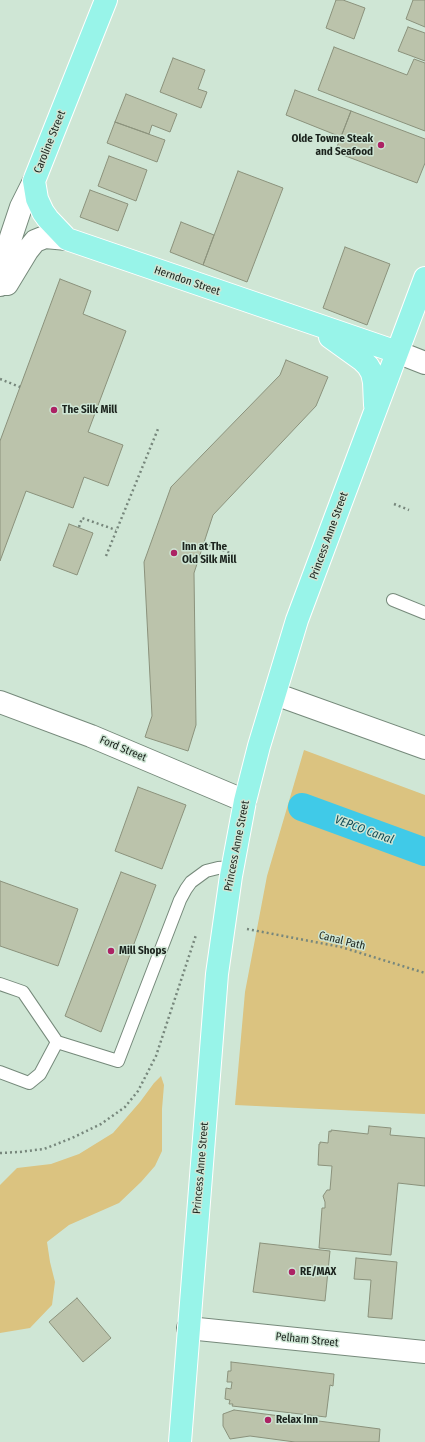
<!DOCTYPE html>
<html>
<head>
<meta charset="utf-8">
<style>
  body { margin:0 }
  canvas { display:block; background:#cfe6d5 }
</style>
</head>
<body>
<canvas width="425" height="1442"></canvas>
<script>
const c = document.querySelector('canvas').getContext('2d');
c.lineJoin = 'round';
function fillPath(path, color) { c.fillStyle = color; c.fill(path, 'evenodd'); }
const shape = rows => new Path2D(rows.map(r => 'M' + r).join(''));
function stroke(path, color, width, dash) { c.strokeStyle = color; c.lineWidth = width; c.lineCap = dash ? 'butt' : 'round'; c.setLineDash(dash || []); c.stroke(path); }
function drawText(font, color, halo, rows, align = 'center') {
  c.font = font + ' "Fira Sans Condensed",sans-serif'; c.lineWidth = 3; c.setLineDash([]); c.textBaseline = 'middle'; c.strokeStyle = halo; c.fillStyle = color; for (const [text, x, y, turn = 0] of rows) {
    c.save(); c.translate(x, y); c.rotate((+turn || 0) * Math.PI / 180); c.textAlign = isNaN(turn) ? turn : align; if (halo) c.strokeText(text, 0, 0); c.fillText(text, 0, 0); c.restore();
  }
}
fillPath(shape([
  [304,750,425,795,425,1114,235,1105,245,992,267,876],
  [161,1076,164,1085,162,1109,162,1151,155,1166,141,1182,119,1203,69,1225,47,1242,50,1262,55,1282,52,1305,30,1328,0,1333,0,1185,17,1168,51,1164,79,1154,113,1133,140,1102,154,1083]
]), '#dbc380');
stroke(shape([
  [302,807,425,852]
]), '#40cae8', 28);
const building = shape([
  [336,0,343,0,365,8,354,39,326,28,336,0],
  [413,0,425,0,425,27,406,19,413,0],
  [408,27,425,33,425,61,398,51,408,27],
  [334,47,407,75,414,59,425,63,425,131,318,90,334,47],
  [173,58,205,70,198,89,207,92,201,108,160,92,173,58],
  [295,90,351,111,341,137,286,115,295,90],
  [126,94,177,114,170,132,152,125,149,134,115,122,126,94],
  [351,111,425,139,425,163,417,183,335,152,351,111],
  [115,122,165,140,157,162,107,143,115,122],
  [109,156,147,170,136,201,98,186,109,156],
  [238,171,283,188,247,282,203,265,238,171],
  [90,190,128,204,118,231,80,217,90,190],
  [181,222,214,235,203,265,170,252,181,222],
  [345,247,390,264,367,325,323,308,345,247],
  [60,279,91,291,83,314,126,331,88,432,123,445,108,486,84,477,73,508,26,491,0,561,0,441,60,279],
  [286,360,328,377,316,406,213,515,194,573,196,725,188,751,145,737,152,716,144,562,171,487,280,375,286,360],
  [69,524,93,533,77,575,53,566,69,524],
  [138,787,186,805,162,869,115,851,138,787],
  [121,872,156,885,101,1032,65,1016,121,872],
  [0,881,78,909,58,966,0,946,0,881],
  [369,1126,391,1128,390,1135,425,1138,425,1186,398,1183,391,1255,319,1248,322,1208,325,1208,325,1202,323,1196,327,1190,330,1190,332,1166,318,1165,319,1144,320,1144,320,1142,328,1143,329,1131,331,1132,331,1130,368,1134,369,1126],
  [260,1243,330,1251,325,1301,253,1292,260,1243],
  [356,1258,397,1262,392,1319,368,1317,371,1280,354,1279,356,1258],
  [77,1298,111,1338,83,1362,49,1322,77,1298],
  [231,1362,334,1374,333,1386,330,1385,326,1417,232,1406,233,1404,229,1404,230,1400,225,1399,226,1388,231,1389,232,1382,227,1382,228,1371,231,1371,231,1362],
  [234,1410,380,1429,379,1442,295,1442,250,1436,230,1439,223,1426,223,1414,234,1410]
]);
fillPath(building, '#bbc3ab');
stroke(building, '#8b927c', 1);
const service = shape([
  [393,600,425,613],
  [0,984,23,992,57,1042,118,1061,180,900,186,889,191,882,206,871,218,868,233,867],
  [0,1072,29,1083,40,1074,57,1042]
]);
const minor = shape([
  [397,352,425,363],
  [275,694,425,748],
  [0,702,91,736,245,801],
  [188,1328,425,1352]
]);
const tertiary = shape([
  [7,284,27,251,35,241,45,237,67,239],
  [0,285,11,237,21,207,34,181]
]);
const primary = shape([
  [106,0,34,181,37,199,43,212,48,219,67,239,397,352],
  [330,337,362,360,368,366,372,373,374,382,375,405],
  [180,1442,217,974,231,876,245,801,259,746,297,620,425,278]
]);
stroke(service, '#768a7b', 14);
stroke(minor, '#768a7b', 24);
stroke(tertiary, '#768a7b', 24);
stroke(primary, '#fff', 24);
stroke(shape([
  [0,379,20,387],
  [394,504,409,510],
  [79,527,82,518,116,530],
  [204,543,233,554],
  [106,556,158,429],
  [247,929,341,947,425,973],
  [0,1153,19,1152,44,1149,72,1138,101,1124,125,1107,138,1091,156,1056,196,935]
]), '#77877c', 2.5, [2, 3]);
stroke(service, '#fff', 12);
stroke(minor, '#fff', 22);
stroke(tertiary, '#fff', 22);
stroke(primary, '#98f4e9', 22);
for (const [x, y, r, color] of [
  [381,145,4,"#ac2264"],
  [54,410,4,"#ac2264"],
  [174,553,4,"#ac2264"],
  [111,951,4,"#ac2264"],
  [292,1272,4,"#ac2264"],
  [268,1420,4,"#ac2264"]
]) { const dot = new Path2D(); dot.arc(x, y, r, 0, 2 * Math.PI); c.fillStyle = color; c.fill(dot); stroke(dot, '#cfe6d5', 1.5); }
drawText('bold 11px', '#1b231d', '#cfe6d5', [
  ["Olde Towne Steak",373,139,"right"],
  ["and Seafood",373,152,"right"],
  ["The Silk Mill",62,410],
  ["Inn at The",182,547],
  ["Old Silk Mill",182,560],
  ["Mill Shops",119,951],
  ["RE/MAX",300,1272],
  ["Relax Inn",276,1420]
], 'left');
drawText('11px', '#1b231d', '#cfe6d5', [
  ["Caroline Street",50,142,-68],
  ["Herndon Street",187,281,19],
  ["Princess Anne Street",329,536,-70],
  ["Ford Street",123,749,23],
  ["Princess Anne Street",237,846,-79],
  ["Canal Path",342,941,14],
  ["Princess Anne Street",201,1168,-85],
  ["Pelham Street",307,1340,6]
]);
drawText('italic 12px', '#104b57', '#cfe6d5', [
  ["VEPCO Canal",364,830,20]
]);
</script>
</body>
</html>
